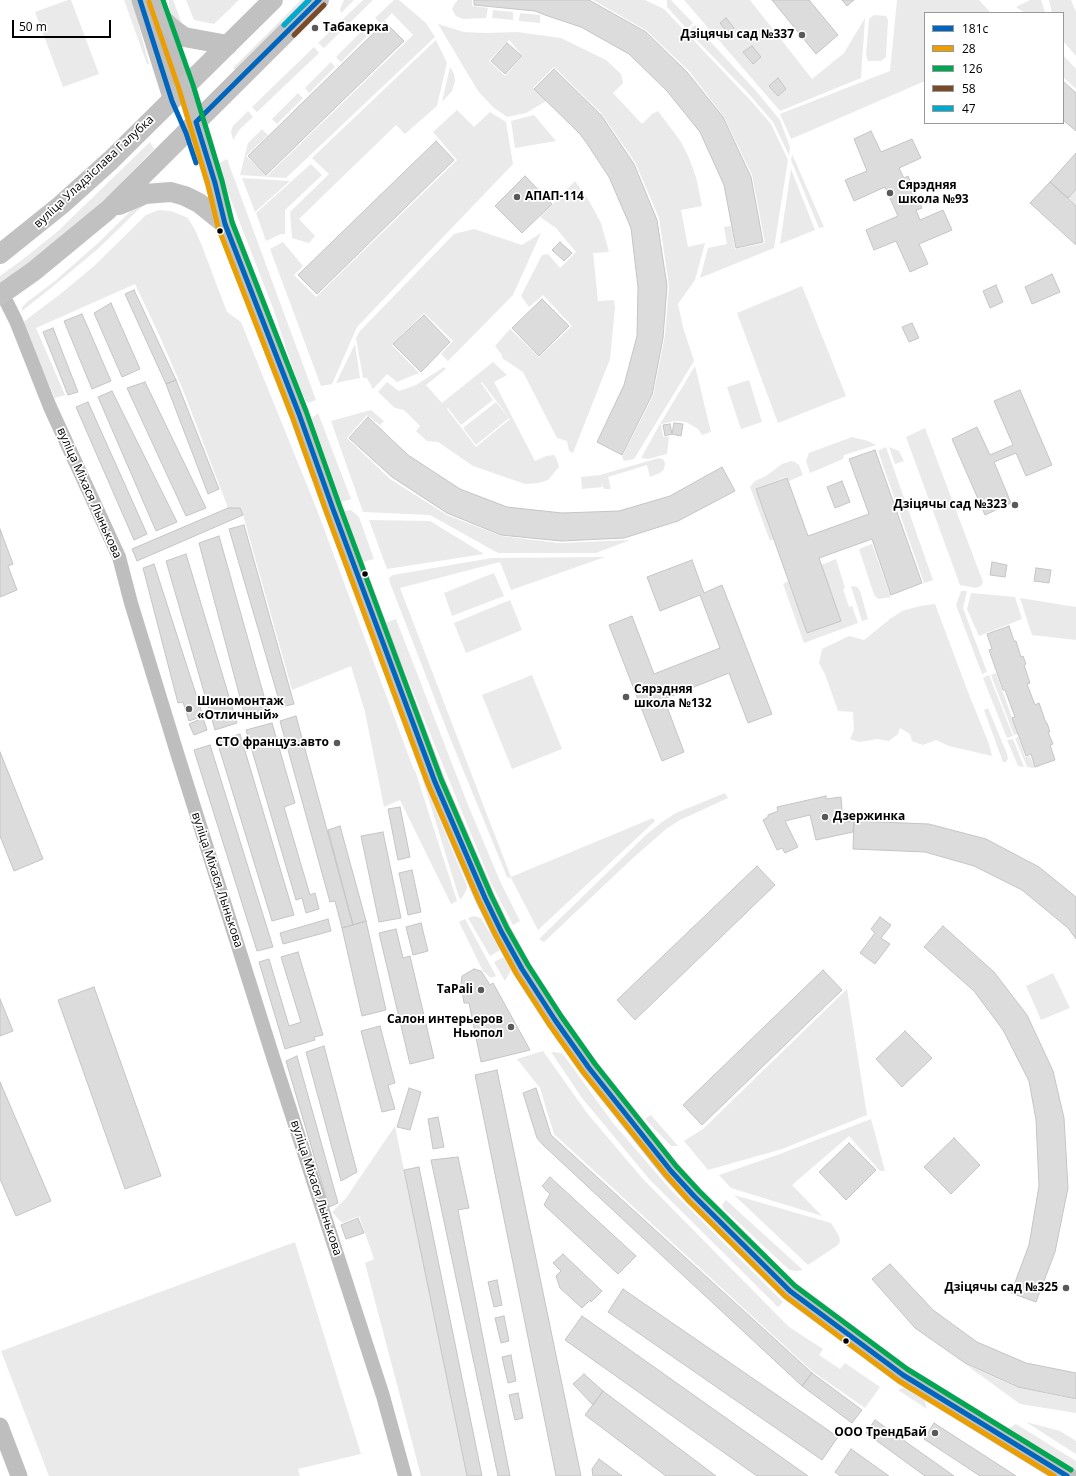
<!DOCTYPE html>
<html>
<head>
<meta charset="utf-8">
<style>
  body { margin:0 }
  #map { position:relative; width:1076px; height:1476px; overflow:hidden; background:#fff; font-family:"Open Sans",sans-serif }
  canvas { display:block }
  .legend { position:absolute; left:924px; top:12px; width:140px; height:112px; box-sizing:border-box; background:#fff; border:1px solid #999; margin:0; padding:5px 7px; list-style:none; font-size:12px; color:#000 }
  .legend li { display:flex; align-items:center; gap:8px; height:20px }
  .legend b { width:20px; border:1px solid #999 }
  .scale { position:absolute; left:12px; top:20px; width:99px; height:18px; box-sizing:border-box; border:2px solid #000; border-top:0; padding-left:5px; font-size:12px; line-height:14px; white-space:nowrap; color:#000; -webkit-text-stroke:3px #fff; paint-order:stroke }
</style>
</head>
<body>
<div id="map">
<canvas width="1076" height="1476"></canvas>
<ul class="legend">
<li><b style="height:5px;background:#0065bd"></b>181с</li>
<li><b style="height:5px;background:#eb9e00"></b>28</li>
<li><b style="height:5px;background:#00a651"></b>126</li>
<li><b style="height:5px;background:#7a4b2a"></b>58</li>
<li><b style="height:5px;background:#00a9ce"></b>47</li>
</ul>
<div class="scale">50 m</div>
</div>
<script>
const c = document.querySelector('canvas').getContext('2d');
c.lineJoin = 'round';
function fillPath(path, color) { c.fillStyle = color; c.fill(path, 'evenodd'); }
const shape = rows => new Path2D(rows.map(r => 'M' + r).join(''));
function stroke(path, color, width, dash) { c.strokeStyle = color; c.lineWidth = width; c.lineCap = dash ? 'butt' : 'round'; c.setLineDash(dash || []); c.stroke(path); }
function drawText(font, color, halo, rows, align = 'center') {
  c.font = font + ' "Open Sans",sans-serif'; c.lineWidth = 3.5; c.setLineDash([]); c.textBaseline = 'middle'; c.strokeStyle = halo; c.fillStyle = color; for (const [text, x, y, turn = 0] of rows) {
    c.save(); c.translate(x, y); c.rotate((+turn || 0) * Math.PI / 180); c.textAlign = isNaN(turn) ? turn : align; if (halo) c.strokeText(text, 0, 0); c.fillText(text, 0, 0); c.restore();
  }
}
fillPath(shape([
  [68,0,71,0,99,74,63,87,35,12],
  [124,0,132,0,149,64,147,64],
  [169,0,173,0,184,29,172,17,169,12],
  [186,0,239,0,214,24,194,20],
  [301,0,308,0,237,71,233,68],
  [344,0,354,0,341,13,340,9],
  [363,0,373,0,324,48,318,43],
  [394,0,399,0,426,23,435,37,286,178,240,175,248,143,262,129,268,135,246,156,267,176,413,35,392,13,381,24,375,18],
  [458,0,472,0,472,6,488,8,486,18,463,19,456,16,452,9,455,3],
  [593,0,645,0,664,9,752,102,771,124,788,160,774,248,700,278,708,248,727,244,724,227,731,226,735,249,765,243,752,175,724,117,689,71,647,31],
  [667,0,671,0,693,23,687,29,667,7],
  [684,0,750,0,812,79,844,53,865,18,861,78,780,111],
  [897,0,979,0,990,12,925,13,925,81,791,139,780,114,890,71],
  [1030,0,1041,0,1045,13,1025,13,1016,7],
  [1049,0,1071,0,1076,12,1076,56,1063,41,1063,13,1052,13],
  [493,10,513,12,513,20,492,18],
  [520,13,540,15,540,23,519,21],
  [874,15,886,16,888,20,886,57,881,61,868,61,866,55,869,19],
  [438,24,464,32,486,33,517,32,561,38,606,60,621,74,623,83,613,93,642,124,652,114,658,111,681,142,689,158,696,177,702,206,681,210,688,247,705,243,695,280,678,304,683,327,694,361,634,459,624,461,622,457,653,396,665,335,669,286,659,218,635,162,601,113,554,67,533,88,546,101,526,113,507,117,493,107,478,91],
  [509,40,523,56,505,76,489,61],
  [695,25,756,91,780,120,790,147,789,155,773,122,748,93,688,31],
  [362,31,367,36,341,62,336,57],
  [436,40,447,63,437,106,405,134,396,125,299,219,315,236,309,243,292,238,290,212,329,174,312,158],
  [314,47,319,53,257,112,252,107],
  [1063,55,1076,69,1076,89,1063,77],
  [331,62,335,67,309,93,305,88],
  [450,67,454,74,455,81,452,91,442,102],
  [298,93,303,98,277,124,272,119],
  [457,110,474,127,490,112,506,122,513,164,357,327,332,384,321,386,270,249,283,242,303,266,294,275,316,297,457,160,433,132],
  [248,111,253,117,240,129,233,140,231,131,233,126],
  [534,115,556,141,515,148,511,121],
  [150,142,154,149,115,189,91,212,0,288,0,276,22,260,58,231],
  [792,154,824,227,819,228,791,160],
  [227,159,316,400,309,403,306,401,301,393,274,311,217,164],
  [311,164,322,175,285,210,285,234,281,234,266,241,256,213],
  [791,169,815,230,780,244],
  [242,178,290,181,255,212],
  [575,181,588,199,601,223,609,252,593,253,598,301,614,300,615,308,610,359,573,453,569,451,567,441,557,438,523,372,502,358,502,355,495,346,510,329,539,357,572,326,543,295,529,307,521,296,542,255,548,254,560,268,576,252,556,228,540,217],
  [1076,189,1076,205,1068,198],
  [155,201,146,204,138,210,99,248,51,288,22,311,22,307,27,302,55,281,98,243,139,203],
  [159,210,171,211,188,218,195,230,202,246,227,312,241,322,317,510,415,773,414,767,457,901,451,904,400,800,384,807,365,712,351,666,292,690,243,515,240,508,228,508,185,395,161,339,135,284,36,328,65,395,55,398,22,323,63,292,94,266,146,215],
  [474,229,522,245,541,233,513,295,448,361,441,354,453,341,424,313,392,345,419,373,397,382,387,374,373,389,367,378,363,378,356,338,360,331,454,234],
  [802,286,846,396,778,423,737,313],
  [355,344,360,378,336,383],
  [493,362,507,375,494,382,535,461,546,456,554,455,557,460,559,467,548,480,539,483,525,484,473,466,438,442,427,441,416,431,420,426,404,410,395,408,378,392,387,382,399,391,416,385,444,367,446,369,426,385,442,403],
  [482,382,510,419,476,447,447,409],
  [695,366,711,432,702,435,698,429,686,422,675,421,661,424,663,437,669,437,667,454,648,459,641,458,660,424],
  [749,380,762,422,741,429,727,387],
  [481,383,493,400,461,425,448,408],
  [496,402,509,418,476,445,463,428],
  [371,410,384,421,380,425,367,415,347,438,390,479,447,515,501,536,559,543,630,540,596,553,498,553,430,515,363,512,331,421],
  [318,413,351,499,341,502,311,419],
  [925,428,983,582,981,586,976,588,960,585,906,437],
  [852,437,868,441,876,445,844,455,843,459,810,473,806,461,809,453],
  [886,447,933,580,924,583,878,451],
  [889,447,899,451,904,461,895,464],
  [659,458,664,460,665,464,664,469,660,473,650,477,647,465,608,477,611,489,604,489,601,482,602,487,582,489,581,477,600,475],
  [791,461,795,462,799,465,803,475,789,481,786,477,756,489,773,539,770,541,750,487,755,481,766,476,782,464],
  [351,510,359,517,374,559,363,562,344,511],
  [369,520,430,521,484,554,387,569],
  [872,544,891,597,878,599,874,595,859,549],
  [605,557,511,590,500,562,400,588,511,877,653,818,655,821,538,930,511,878,507,877,448,733,390,583,389,578,393,575,492,558],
  [836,559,845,588,843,589,849,607,852,606,858,623,804,643,783,584,788,581,807,633,841,621,821,565],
  [494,573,504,596,452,616,444,593],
  [851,586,857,587,860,591,868,619,862,621],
  [961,591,967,591,963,608,987,672,982,674,956,605],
  [971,593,1015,597,1022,619,979,636,967,609],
  [1020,598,1076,607,1076,640,1032,635],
  [510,600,522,630,466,653,454,623],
  [935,604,968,692,989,744,992,756,949,746,936,740,923,745,912,741,910,734,900,728,898,734,889,741,877,739,859,742,850,739,854,730,853,712,838,711,825,674,819,663,822,649,849,636,864,640,890,619,902,611,920,606],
  [396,619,468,805,500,881,520,921,513,925,491,883,385,623],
  [996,673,1018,734,1014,735,991,675],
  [532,675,562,749,512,769,482,695],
  [989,675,1013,736,1007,738,983,678],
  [988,708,1007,754,1008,759,1006,762,1003,762,984,710],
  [1018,737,1025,757,1030,756,1035,768,1027,767,1015,738],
  [1013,739,1024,767,1018,766,1007,740],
  [421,774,467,886,466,891,461,899,460,899,457,891],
  [725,793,728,798,680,820,666,829,633,858,544,942,539,939,646,835,662,822,676,813],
  [473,916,481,918,500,950,490,956,468,918],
  [465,919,496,976,491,978,483,971,459,922],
  [504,957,511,970,505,981,494,962],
  [1053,973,1070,1008,1041,1020,1026,986],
  [847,989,867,1115,782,1149,708,1170,684,1141,703,1129],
  [543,1051,587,1113,642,1178,789,1327,823,1349,819,1355,840,1369,845,1363,880,1387,865,1408,812,1371,554,1134,540,1088,517,1059],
  [551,1052,562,1053,613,1123,670,1189,783,1302,778,1307,650,1180,582,1098],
  [651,1115,678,1146,671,1146,645,1119],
  [871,1119,885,1171,880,1171,849,1136,792,1185,822,1216,731,1188,719,1175,780,1154],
  [395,1126,404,1170,467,1476,421,1476,365,1263,374,1259,359,1216,342,1223,332,1212,346,1198],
  [734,1195,831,1223,839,1236,840,1241,838,1245,808,1265],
  [726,1200,803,1270,796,1271,790,1270,784,1265,724,1209,722,1205],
  [295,1242,361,1454,298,1469,300,1476,49,1476,1,1351],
  [965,1364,1016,1387,1076,1400,1076,1413,1020,1404],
  [906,1386,923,1395,927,1409,898,1390],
  [1026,1422,1060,1431,1076,1441,1076,1454],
  [1016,1424,1076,1461,1076,1474,1004,1431]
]), '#eaeaea');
const building = shape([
  [474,0,589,0,646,32,687,72,723,117,751,177,763,242,736,248,724,185,700,132,667,91,629,54,581,27,545,15,535,11,474,5,474,0],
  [772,0,809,0,838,35,816,54,772,0],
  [842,0,854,0,847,6,842,0],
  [726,18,734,28,728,33,720,23,726,18],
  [385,22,404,41,266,175,248,156,385,22],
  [507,43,522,56,505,74,491,61,507,43],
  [752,46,761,57,753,64,743,52,752,46],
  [554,69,601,115,634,164,657,220,667,286,663,338,652,395,622,455,597,442,624,385,637,336,638,287,631,228,609,177,586,142,579,133,534,89,554,69],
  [778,78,786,89,778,96,769,86,778,78],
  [1063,81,1076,93,1076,131,1063,120,1063,81],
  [871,131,881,152,912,139,921,158,899,168,904,178,908,176,922,208,916,210,920,220,943,210,952,230,919,244,928,264,910,272,896,241,874,250,866,230,898,216,885,187,854,201,845,180,867,171,854,139,871,131],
  [436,141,454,160,317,294,298,275,436,141],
  [1076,153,1076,189,1068,198,1050,182,1076,153],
  [525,176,552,204,522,233,495,206,525,176],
  [1050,182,1076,206,1076,245,1030,203,1050,182],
  [560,242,572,253,564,261,552,250,560,242],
  [1052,274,1060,292,1032,304,1025,287,1052,274],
  [996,285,1003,302,990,308,983,291,996,285],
  [134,290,176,380,166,384,125,294,134,290],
  [542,299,569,326,539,356,512,328,542,299],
  [111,303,140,369,122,377,94,313,111,303],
  [82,314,111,381,92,389,64,321,82,314],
  [424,315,450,342,421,372,393,344,424,315],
  [912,323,919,338,909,342,902,327,912,323],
  [53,328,78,392,68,395,43,332,53,328],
  [176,380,219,489,208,494,166,384,176,380],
  [145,382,206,508,186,516,127,388,145,382],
  [1020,390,1052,465,1026,476,1016,453,994,462,1011,503,985,515,952,439,977,427,990,455,1013,445,994,401,1020,390],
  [112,391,177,522,156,531,98,397,112,391],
  [88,402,147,534,134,540,76,407,88,402],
  [368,417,408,455,460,489,507,507,562,513,619,511,670,496,722,467,735,491,678,521,624,538,561,541,501,535,447,513,392,477,349,438,368,417],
  [674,423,683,424,681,436,672,434,674,423],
  [670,424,672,434,665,436,663,425,670,424],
  [875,450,922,583,891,595,872,539,819,558,841,621,807,633,756,489,787,478,808,536,869,514,849,459,875,450],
  [842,481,850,502,835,508,827,487,842,481],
  [228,508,240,508,243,515,137,561,132,549,228,508],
  [244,525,294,704,281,707,229,529,244,525],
  [0,529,13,564,8,566,17,590,0,597,0,529],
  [219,536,269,714,246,720,199,543,219,536],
  [186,554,237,723,215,730,166,561,186,554],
  [692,560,704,593,722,585,772,714,748,723,729,673,664,699,684,752,662,761,609,625,632,616,654,674,720,648,700,595,660,611,647,577,692,560],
  [992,562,1007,565,1005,577,990,575,992,562],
  [154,564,203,716,189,721,183,702,178,703,143,568,154,564],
  [1036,568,1051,570,1049,583,1034,581,1036,568],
  [1009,626,1014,641,1016,641,1021,657,1023,656,1026,664,1024,665,1030,683,1027,684,1035,705,1039,703,1046,723,1047,723,1050,732,1048,732,1053,744,1050,745,1055,760,1035,767,1031,754,1026,756,1012,718,1015,717,1005,690,1003,690,989,650,992,649,987,634,1009,626],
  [296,716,353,925,342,928,335,901,330,902,280,721,296,716],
  [203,718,207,730,194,735,189,724,203,718],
  [272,723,295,803,284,807,310,895,315,893,319,909,306,913,302,898,296,900,246,730,272,723],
  [240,734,294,915,272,921,217,741,240,734],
  [210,745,273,947,257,951,194,750,210,745],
  [0,752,43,859,14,871,0,836,0,752],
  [826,796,826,799,841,797,843,822,854,821,853,832,816,840,810,815,785,821,798,847,785,853,782,848,777,850,763,820,768,817,768,815,778,811,777,807,826,796],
  [400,807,410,857,398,860,388,809,400,807],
  [854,821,929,824,986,839,1039,867,1076,897,1076,939,1068,928,1022,890,974,866,925,852,853,849,854,821],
  [340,826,366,921,353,925,328,830,340,826],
  [383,832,401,918,379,922,361,836,383,832],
  [757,866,775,885,635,1020,617,1000,757,866],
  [412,870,421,912,408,915,399,873,412,870],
  [880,917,891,925,881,938,890,944,875,964,860,953,875,933,871,929,880,917],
  [328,919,331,931,283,944,280,933,328,919],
  [366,921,386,1010,362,1016,342,928,366,921],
  [421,923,428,951,413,955,406,927,421,923],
  [943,926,994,972,1027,1015,1053,1071,1064,1118,1068,1188,1055,1252,1036,1302,1011,1293,1029,1245,1039,1186,1036,1120,1029,1081,1003,1030,974,991,924,947,943,926],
  [396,929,403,958,410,956,434,1058,410,1064,379,933,396,929],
  [298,952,323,1035,314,1037,315,1040,285,1049,259,962,269,959,289,1026,301,1022,281,957,298,952],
  [474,969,481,971,490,985,493,983,530,1050,481,1062,469,1003,464,1003,461,984,462,976,474,969],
  [823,970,842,990,702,1125,683,1105,823,970],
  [94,987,161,1176,125,1189,58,1000,94,987],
  [0,999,13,1031,0,1036,0,999],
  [380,1026,395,1083,388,1085,395,1109,382,1112,361,1031,380,1026],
  [905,1031,932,1058,902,1087,876,1059,905,1031],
  [324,1046,357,1172,341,1181,306,1052,324,1046],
  [297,1056,338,1203,329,1207,286,1061,297,1056],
  [497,1070,581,1476,556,1476,475,1075,497,1070],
  [0,1082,51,1201,16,1216,0,1179,0,1082],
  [409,1088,421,1092,410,1130,397,1127,409,1088],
  [536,1088,551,1135,812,1373,802,1386,543,1145,537,1138,523,1093,536,1088],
  [438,1117,444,1147,433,1149,428,1119,438,1117],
  [954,1138,980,1165,951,1194,924,1167,954,1138],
  [849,1143,876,1170,846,1200,819,1172,849,1143],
  [458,1157,469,1208,458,1210,510,1476,498,1476,431,1160,458,1157],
  [419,1167,482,1476,467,1476,404,1170,419,1167],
  [550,1177,636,1256,618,1274,544,1205,550,1194,542,1186,550,1177],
  [358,1218,364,1233,346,1239,341,1225,358,1218],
  [563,1254,602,1291,591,1302,590,1300,582,1308,560,1288,556,1276,561,1271,553,1263,563,1254],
  [890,1264,933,1310,977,1342,1026,1363,1076,1373,1076,1399,1018,1387,965,1363,915,1328,872,1279,890,1264],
  [497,1280,502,1305,494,1307,488,1282,497,1280],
  [623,1289,838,1437,822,1460,608,1312,623,1289],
  [504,1316,509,1341,501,1343,495,1318,504,1316],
  [582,1316,808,1476,757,1476,565,1340,582,1316],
  [511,1355,516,1381,508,1383,502,1357,511,1355],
  [812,1373,862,1410,852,1423,802,1386,812,1373],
  [584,1374,603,1391,593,1405,573,1384,584,1374],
  [603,1391,716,1476,666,1476,585,1415,603,1391],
  [518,1393,523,1418,515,1420,509,1395,518,1393],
  [875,1420,954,1476,925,1476,866,1433,875,1420],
  [934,1423,1016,1476,980,1476,924,1439,934,1423],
  [851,1449,889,1476,840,1476,835,1472,851,1449],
  [599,1459,622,1476,593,1476,592,1469,599,1459]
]);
fillPath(building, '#dcdcdc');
stroke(building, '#c5c5c5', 1);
stroke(shape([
  [2,293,16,321,50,407,119,557,131,603,178,756,273,1057,383,1396,405,1476]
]), '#bebebe', 14);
stroke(shape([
  [140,0,172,101],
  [156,0,186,87],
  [0,1426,19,1476]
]), '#bebebe', 17);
stroke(shape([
  [162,19,174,30,184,37,228,45],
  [186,87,215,183,225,224,299,414,333,509,435,782,485,898,501,931,522,969,555,1020,589,1068,671,1171,694,1196,790,1291,903,1375,1067,1476],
  [119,205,145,194,171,192,185,196,199,203,225,224],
  [0,254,61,205,111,160,273,0],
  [0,295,34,271,108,210,319,0]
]), '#c1c1c1', 20);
stroke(shape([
  [140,0,172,101,186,133,196,163],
  [319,0,196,122,215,183,225,224,299,414,333,509,435,782,485,898,501,931,522,969,555,1020,589,1068,671,1171,694,1196,790,1291,903,1375,1067,1476]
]), '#0065bd', 5);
stroke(shape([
  [149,2,179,89,208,185,218,227,292,416,326,511,428,784,479,901,495,934,516,973,549,1024,583,1072,666,1175,689,1201,785,1296,899,1381,1054,1476]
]), '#eb9e00', 5);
stroke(shape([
  [163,0,193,85,222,181,232,222,306,411,340,507,441,779,491,895,507,928,528,965,561,1016,595,1064,676,1166,699,1191,795,1286,907,1369,1071,1470]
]), '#00a651', 5);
stroke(shape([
  [294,35,324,5]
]), '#7a4b2a', 5);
stroke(shape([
  [284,25,309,0]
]), '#00a9ce', 5);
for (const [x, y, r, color] of [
  [315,28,4,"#595959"],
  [802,35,4,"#595959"],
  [890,193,4,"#595959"],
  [517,197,4,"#595959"],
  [220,231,3.5,"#000"],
  [1015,505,4,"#595959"],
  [365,574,3.5,"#000"],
  [626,697,4,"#595959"],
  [189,709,4,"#595959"],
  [337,743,4,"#595959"],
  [825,817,4,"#595959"],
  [481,990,4,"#595959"],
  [511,1027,4,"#595959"],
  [1066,1288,4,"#595959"],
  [846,1341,3.5,"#000"],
  [935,1433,4,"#595959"]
]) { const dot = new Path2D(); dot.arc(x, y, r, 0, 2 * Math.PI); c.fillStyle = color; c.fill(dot); stroke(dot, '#fff', 1.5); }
drawText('bold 12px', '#000', '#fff', [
  ["Табакерка",323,28,"left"],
  ["Дзіцячы сад №337",794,35],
  ["Сярэдняя",898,186,"left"],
  ["школа №93",898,200,"left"],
  ["АПАП-114",525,197,"left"],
  ["Дзіцячы сад №323",1007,505],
  ["Сярэдняя",634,690,"left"],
  ["школа №132",634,704,"left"],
  ["Шиномонтаж",197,702,"left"],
  ["«Отличный»",197,716,"left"],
  ["СТО француз.авто",329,743],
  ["Дзержинка",833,817,"left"],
  ["TaPali",473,990],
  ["Салон интерьеров",503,1020],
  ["Ньюпол",503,1034],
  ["Дзіцячы сад №325",1058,1288],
  ["ООО ТрендБай",927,1433]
], 'right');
drawText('12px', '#000', '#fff', [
  ["вуліца Уладзіслава Галубка",94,172,-43],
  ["вуліца Міхася Лынькова",89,493,66],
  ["вуліца Міхася Лынькова",217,880,72],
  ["вуліца Міхася Лынькова",316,1188,72]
]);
</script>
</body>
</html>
